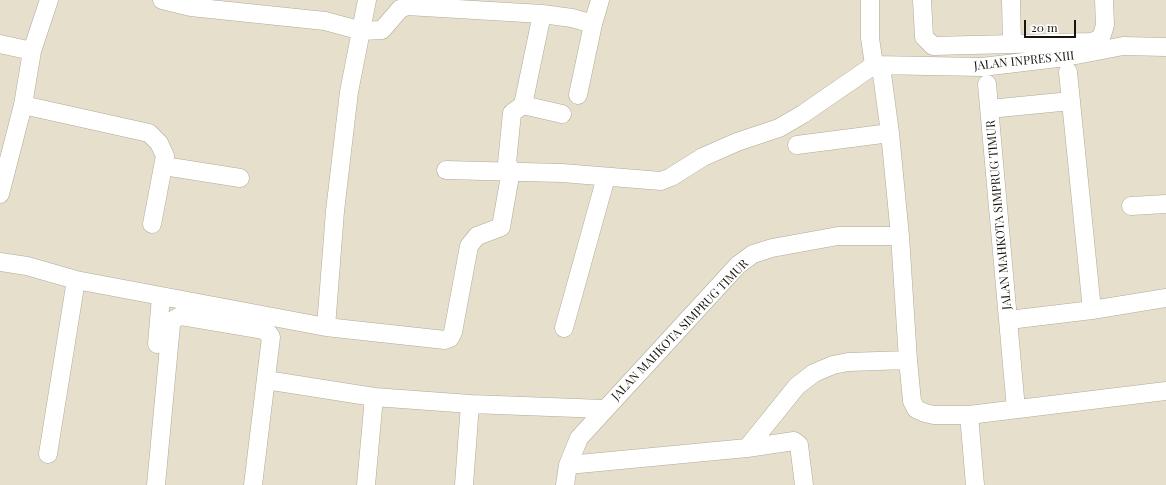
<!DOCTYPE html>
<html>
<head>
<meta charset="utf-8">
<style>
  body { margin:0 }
  #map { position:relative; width:1166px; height:485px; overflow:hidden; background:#e5dfcc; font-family:"Playfair Display",serif }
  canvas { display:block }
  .scale { position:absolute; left:1024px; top:20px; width:52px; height:18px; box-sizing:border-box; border:2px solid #16140d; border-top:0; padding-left:5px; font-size:12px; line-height:14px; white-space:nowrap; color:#16140d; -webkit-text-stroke:3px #fff; paint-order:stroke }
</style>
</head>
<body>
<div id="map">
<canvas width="1166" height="485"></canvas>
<div class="scale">20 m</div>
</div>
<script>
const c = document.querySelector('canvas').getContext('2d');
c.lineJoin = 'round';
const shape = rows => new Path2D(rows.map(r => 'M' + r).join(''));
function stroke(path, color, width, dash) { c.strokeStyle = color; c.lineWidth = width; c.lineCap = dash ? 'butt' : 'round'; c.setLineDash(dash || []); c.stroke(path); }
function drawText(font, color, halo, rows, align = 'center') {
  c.font = font + ' "Playfair Display",serif'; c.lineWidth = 3.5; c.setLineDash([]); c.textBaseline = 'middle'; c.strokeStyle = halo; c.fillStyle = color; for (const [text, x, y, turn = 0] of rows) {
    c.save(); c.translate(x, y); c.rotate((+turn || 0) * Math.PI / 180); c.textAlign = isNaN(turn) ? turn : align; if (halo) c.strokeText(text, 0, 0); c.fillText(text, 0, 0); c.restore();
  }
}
const minor = shape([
  [162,0,191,7,325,21,362,31,382,30,400,9,407,6,542,14,572,18,593,24],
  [870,0,870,38,874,65,882,74,890,133,900,236,908,360,912,401,916,409,925,413,934,415,969,415,1166,391],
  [922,0,924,37,933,46,1091,42,1098,40,1102,35,1105,25,1104,0],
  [1011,0,1012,44],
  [0,44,32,51],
  [874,65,982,67,1066,57,1123,46,1166,47],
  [1068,72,1092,310],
  [987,84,1016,409],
  [578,95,593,24,600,0],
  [23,105,149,133,159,143,165,156,152,224],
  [523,105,562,114],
  [989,109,1071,101],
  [797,145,890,133],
  [164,166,240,178],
  [446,170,562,173,661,181,671,177,703,157,737,142,779,128,803,114,874,65],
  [0,194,23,105,32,51,49,0],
  [1131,206,1166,204],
  [0,262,27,266,76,280,326,327,445,340,450,338,453,332,469,246,477,236,501,227,511,170,507,163,512,113,523,105,542,14],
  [1009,320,1092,310,1166,298],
  [326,327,335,211,349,92,367,0],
  [564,328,606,177],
  [157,344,161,297],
  [266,380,374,397,470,404,603,409],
  [969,415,975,485],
  [747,448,797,386,814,373,833,365,848,362,908,360],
  [48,454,76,280],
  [568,465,747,448,794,441,799,445,804,485],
  [156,485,171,325,173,320,180,316,263,330,269,334,271,337,253,485],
  [366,485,374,397],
  [464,485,470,404],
  [565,485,568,465,579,438,738,265,753,254,772,248,838,236,900,236]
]);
stroke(minor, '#b0aa97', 19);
stroke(minor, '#fff', 18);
drawText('12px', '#16140d', '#fff', [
  ["JALAN INPRES XIII",1024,61,-6],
  ["JALAN MAHKOTA SIMPRUG TIMUR",999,215,-95],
  ["JALAN MAHKOTA SIMPRUG TIMUR",680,330,-46]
]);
</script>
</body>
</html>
